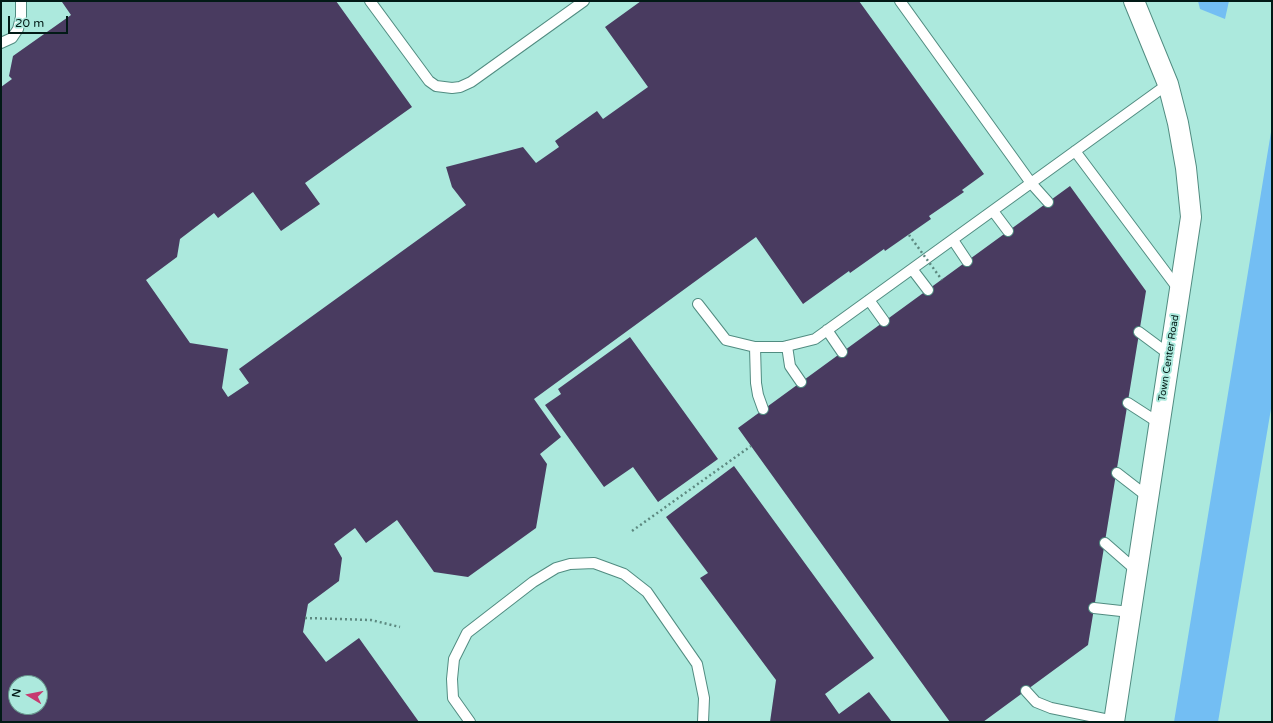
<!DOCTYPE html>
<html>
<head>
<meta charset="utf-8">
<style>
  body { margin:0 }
  #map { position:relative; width:1273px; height:723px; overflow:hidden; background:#ace9dd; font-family:"Varela Round",sans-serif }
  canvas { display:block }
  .frame { position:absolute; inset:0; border:2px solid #021a16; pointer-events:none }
  .north { position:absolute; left:8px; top:675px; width:40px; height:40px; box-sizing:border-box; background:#ace9dd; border:1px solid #68968d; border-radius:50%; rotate:280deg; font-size:11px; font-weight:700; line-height:16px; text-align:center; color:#021a16 }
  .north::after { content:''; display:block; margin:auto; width:14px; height:18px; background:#c63b70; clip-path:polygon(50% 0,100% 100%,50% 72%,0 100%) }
  .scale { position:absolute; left:8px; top:16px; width:60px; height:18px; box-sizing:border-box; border:2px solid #021a16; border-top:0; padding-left:5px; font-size:12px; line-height:14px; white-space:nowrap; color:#021a16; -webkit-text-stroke:3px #ace9dd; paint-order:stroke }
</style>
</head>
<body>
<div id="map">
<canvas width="1273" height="723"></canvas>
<div class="frame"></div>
<div class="north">N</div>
<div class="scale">20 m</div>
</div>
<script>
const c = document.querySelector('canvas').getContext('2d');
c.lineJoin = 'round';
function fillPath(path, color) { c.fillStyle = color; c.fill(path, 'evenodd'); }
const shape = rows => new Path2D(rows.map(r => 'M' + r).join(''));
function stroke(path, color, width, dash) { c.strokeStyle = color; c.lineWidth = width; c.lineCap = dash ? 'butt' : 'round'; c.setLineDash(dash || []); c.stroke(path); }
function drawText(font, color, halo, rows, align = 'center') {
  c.font = font + ' "Varela Round",sans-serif'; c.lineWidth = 4; c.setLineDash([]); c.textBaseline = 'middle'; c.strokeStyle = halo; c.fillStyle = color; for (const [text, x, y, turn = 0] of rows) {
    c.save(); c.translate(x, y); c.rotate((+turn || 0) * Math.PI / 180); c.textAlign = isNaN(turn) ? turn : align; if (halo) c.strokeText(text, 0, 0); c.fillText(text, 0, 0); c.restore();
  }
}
fillPath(shape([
  [1198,1,1229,1,1225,19,1200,9],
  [1272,126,1272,403,1218,722,1174,722]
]), '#73bef3');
fillPath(shape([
  [64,1,336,1,412,107,305,183,320,204,281,231,253,192,218,218,214,213,180,239,177,257,146,280,190,343,228,349,222,388,228,397,249,383,239,369,466,205,452,187,446,167,523,147,536,163,559,147,555,141,597,111,603,119,648,87,605,27,641,1,859,1,984,174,962,190,964,192,929,216,931,219,885,251,884,249,850,273,849,271,803,304,756,237,534,399,561,437,540,454,547,464,536,528,468,577,434,572,397,520,366,543,355,528,334,544,342,558,339,581,308,604,303,632,326,662,359,638,419,722,1,722,1,87,12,79,9,76,13,56,71,15,62,2],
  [16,683,40,683,40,707,16,707],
  [1070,186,1146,291,1088,645,983,722,950,722,738,428],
  [630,337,718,459,658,502,633,467,604,487,545,405,561,394,558,389],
  [734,466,874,658,825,694,839,714,869,692,892,722,770,722,776,680,700,578,708,573,666,517]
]), '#493b60');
const lane = shape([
  [370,1,429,81,436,86,452,88,460,87,471,82,584,1],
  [900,1,1031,183,1048,202],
  [1,43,12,38,18,29,21,17,21,1],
  [1075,151,1179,290],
  [993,211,1008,231],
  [953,240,967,261],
  [912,269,928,290],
  [869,300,884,321],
  [698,304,726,340,755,347,783,347,815,339,1168,84],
  [827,330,842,352],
  [1139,332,1170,355],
  [787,346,790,366,801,382],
  [755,347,756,383,758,395,763,409],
  [1128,403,1159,423],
  [1117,473,1148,497],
  [1105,543,1137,571],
  [1094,608,1130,612],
  [1026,691,1036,702,1051,708,1114,721],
  [470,722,453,698,452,679,454,659,467,633,533,582,556,568,570,564,594,563,624,574,647,592,697,664,704,698,703,722]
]);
const street = shape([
  [1114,722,1191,217,1186,168,1178,123,1168,84,1134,1]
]);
stroke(lane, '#518c81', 12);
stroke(street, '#518c81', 22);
stroke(shape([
  [632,531,751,446],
  [305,618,371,620,400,627]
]), '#5d8980', 2.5, [2, 3]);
stroke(lane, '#fff', 10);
stroke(street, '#fff', 20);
stroke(shape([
  [909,235,942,280]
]), '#5d8980', 2.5, [2, 3]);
drawText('10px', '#021a16', '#ace9dd', [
  ["Town Center Road",1169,358,-81]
]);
</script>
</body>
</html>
